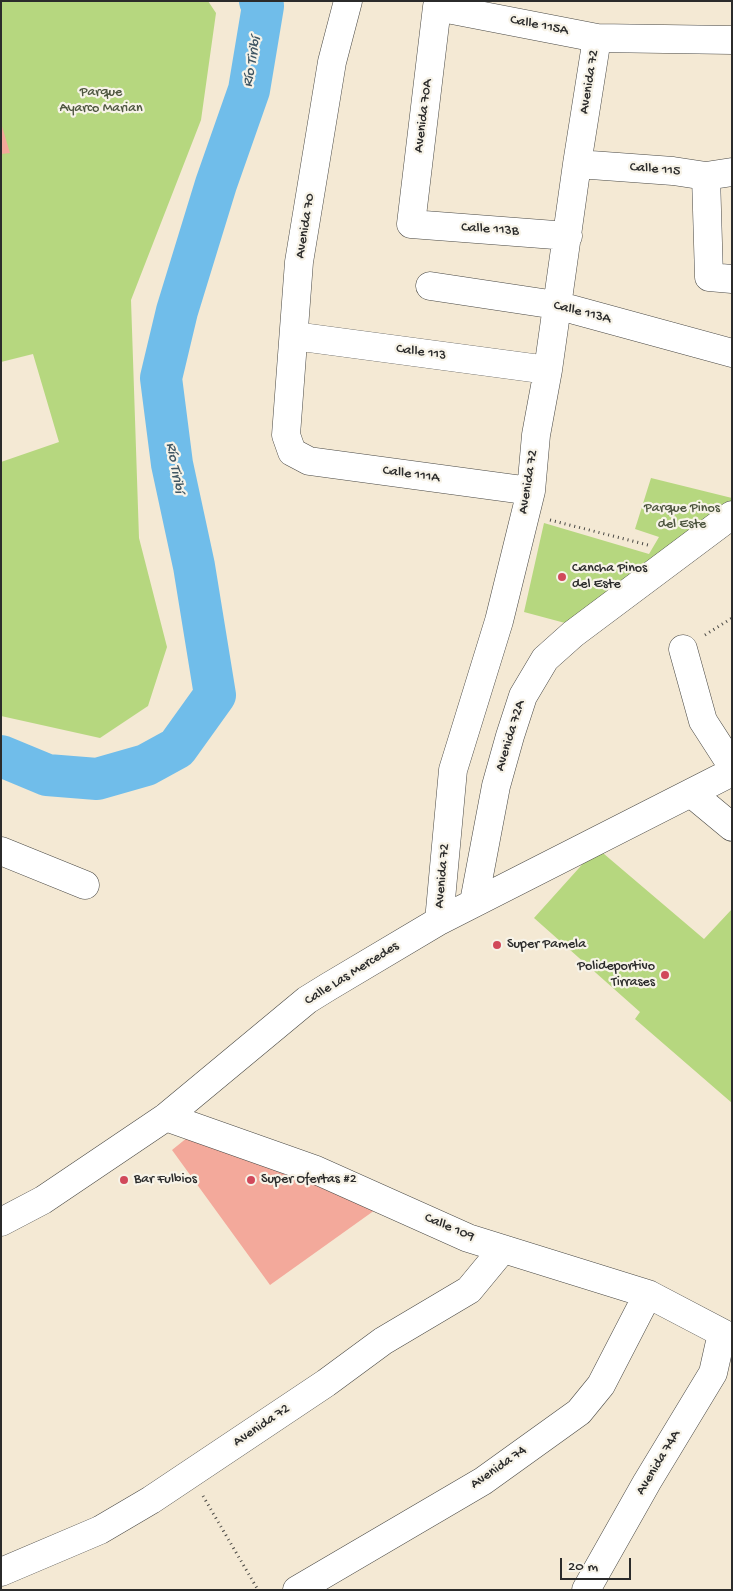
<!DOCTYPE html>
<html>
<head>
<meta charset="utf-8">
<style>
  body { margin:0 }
  #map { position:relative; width:733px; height:1591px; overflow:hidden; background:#f4e9d4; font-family:"Gochi Hand",sans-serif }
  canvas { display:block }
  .frame { position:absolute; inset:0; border:2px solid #2b2b2b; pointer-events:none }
  .scale { position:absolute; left:560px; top:1558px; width:71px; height:22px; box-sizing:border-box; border:2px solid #2b2b2b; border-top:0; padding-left:6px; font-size:15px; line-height:18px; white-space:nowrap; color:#2b2b2b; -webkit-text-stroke:4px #f7f3e8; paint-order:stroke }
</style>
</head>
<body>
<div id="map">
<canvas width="733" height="1591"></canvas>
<div class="frame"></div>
<div class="scale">20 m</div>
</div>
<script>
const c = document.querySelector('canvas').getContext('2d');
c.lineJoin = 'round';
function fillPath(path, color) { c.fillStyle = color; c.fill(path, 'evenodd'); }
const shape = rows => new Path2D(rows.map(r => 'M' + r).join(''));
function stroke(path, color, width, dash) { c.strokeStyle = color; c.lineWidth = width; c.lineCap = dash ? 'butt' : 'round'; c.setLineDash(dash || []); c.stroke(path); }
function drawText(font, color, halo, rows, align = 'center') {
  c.font = font + ' "Gochi Hand",sans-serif'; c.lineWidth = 4.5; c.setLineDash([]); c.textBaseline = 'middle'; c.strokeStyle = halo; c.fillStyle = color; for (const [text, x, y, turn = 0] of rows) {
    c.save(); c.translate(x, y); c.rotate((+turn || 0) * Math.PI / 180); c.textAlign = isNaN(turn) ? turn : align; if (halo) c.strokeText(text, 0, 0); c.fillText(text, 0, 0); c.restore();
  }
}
fillPath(shape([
  [1,1,208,1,216,13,201,120,131,300,139,538,167,647,148,706,100,738,1,716,1,462,59,442,33,354,1,362],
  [651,478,732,498,732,518,580,627,524,612,544,523,649,554,659,537,635,529],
  [597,848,704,939,732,909,732,1103,635,1019,640,1012,534,918]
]), '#b6d77f');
stroke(shape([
  [1,756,47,775,97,779,146,765,177,748,215,695,194,566,172,464,161,378,177,311,216,184,249,90,263,6,260,1]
]), '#70bdea', 42);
fillPath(shape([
  [1,123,10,153,1,154],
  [198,1129,375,1210,270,1285,172,1150]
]), '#f3a99b');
const minor = shape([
  [348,1,332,62,299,262,286,435,292,452,309,461,531,491],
  [577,164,673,171,706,176,732,172],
  [706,176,709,277,732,279],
  [568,236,411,224,437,7,597,38,732,40],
  [430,286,556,305,732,353],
  [294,336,548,370],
  [683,649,703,721,732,766],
  [691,793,732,827],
  [1,851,85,885],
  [474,902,496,786,510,736,523,696,545,659,573,634,732,515],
  [439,921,453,770,499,621,531,491,536,435,548,370,577,164,597,38],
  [166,1117,316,1170,468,1238,648,1294,732,1338],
  [1,1222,43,1200,166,1117,307,1000,328,987,439,921,732,772],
  [1,1572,100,1530,151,1500,326,1383,383,1341,469,1290,502,1250],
  [297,1590,483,1481,579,1412,601,1385,648,1294],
  [586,1590,647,1482,713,1373,722,1333]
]);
stroke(minor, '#494844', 29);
stroke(shape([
  [550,520,648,545],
  [705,635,732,618],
  [203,1496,258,1590]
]), '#494844', 3, [1, 4]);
stroke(minor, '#fff', 28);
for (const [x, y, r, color] of [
  [562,577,5,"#d1495b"],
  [497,945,5,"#d1495b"],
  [665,975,5,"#d1495b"],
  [124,1180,5,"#d1495b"],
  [251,1180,5,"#d1495b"]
]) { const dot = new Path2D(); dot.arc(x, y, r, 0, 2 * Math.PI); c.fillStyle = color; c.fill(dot); stroke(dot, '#f7f3e8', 2); }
drawText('14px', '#2b2b2b', '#f7f3e8', [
  ["Calle 115A",539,26,11],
  ["Avenida 72",590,82,-81],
  ["Avenida 70A",424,116,-83],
  ["Calle 115",655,170,5],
  ["Avenida 70",306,226,-81],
  ["Calle 113B",490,230,4],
  ["Calle 113A",582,313,14],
  ["Calle 113",421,353,8],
  ["Calle 111A",411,475,8],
  ["Avenida 72",529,482,-81],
  ["Avenida 72A",511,736,-73],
  ["Avenida 72",443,876,-85],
  ["Calle Las Mercedes",352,974,-32],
  ["Calle 109",449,1228,23],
  ["Avenida 72",262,1426,-34],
  ["Avenida 74A",659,1463,-59],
  ["Avenida 74",499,1468,-35]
]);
drawText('14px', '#4e5640', '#f7f3e8', [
  ["Parque",101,93],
  ["Ayarco Marian",101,109],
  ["Parque Pinos",682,509],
  ["del Este",682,525]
]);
drawText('14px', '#2b2b2b', '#f7f3e8', [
  ["Cancha Pinos",572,569],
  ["del Este",572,585],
  ["Super Pamela",507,945],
  ["Polideportivo",655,967,"right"],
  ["Tirrases",655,983,"right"],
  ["Bar Fulbios",134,1180],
  ["Super Ofertas #2",261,1180]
], 'left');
drawText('italic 15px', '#405764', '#f7f3e8', [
  ["Río Tiribí",253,62,-80],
  ["Río Tiribí",174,468,80]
]);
</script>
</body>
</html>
